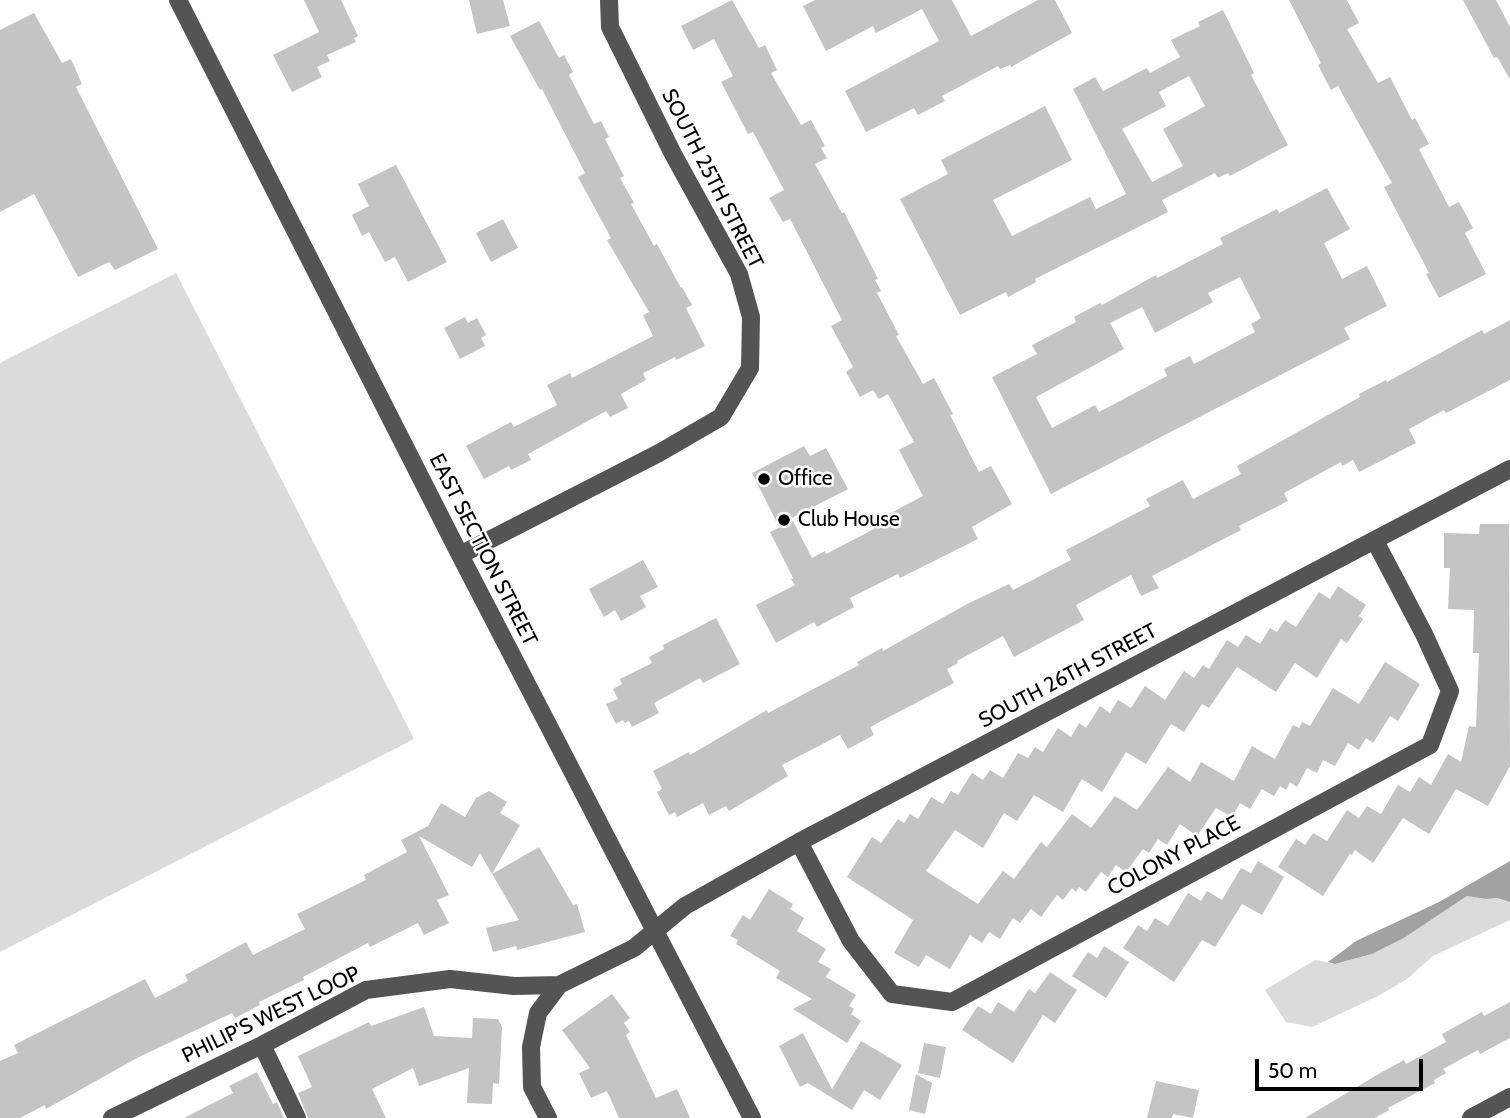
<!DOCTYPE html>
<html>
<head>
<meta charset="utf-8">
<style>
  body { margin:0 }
  #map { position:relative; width:1510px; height:1118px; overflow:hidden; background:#fff; font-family:Cabin,sans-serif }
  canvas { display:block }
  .scale { position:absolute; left:1255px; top:1059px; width:168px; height:32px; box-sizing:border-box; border:4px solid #000; border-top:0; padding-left:9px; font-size:21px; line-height:24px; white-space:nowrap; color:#000; -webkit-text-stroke:5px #fff; paint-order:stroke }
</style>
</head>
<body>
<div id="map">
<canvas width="1510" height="1118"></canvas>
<div class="scale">50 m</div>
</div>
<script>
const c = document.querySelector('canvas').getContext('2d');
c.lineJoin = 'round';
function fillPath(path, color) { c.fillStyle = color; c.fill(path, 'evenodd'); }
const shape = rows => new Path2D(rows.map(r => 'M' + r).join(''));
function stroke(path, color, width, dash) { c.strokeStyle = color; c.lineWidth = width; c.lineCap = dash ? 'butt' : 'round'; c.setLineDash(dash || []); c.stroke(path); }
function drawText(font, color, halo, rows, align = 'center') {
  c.font = font + ' Cabin,sans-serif'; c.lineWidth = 5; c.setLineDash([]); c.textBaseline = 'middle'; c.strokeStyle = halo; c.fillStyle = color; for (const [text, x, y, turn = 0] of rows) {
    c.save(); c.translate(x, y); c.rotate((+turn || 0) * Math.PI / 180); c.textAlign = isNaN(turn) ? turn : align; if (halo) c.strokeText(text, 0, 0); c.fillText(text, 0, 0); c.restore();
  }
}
fillPath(shape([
  [176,273,414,739,0,952,0,363],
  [1467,896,1486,899,1497,898,1510,902,1510,920,1433,956,1407,979,1378,996,1312,1027,1286,1022,1265,990,1315,960,1336,964,1372,954,1404,938]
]), '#dbdbdb');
fillPath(shape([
  [1510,861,1510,902,1497,898,1486,899,1467,896,1404,938,1372,954,1335,964,1328,962,1356,941,1439,902]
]), '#a2a2a2');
fillPath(shape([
  [304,0,341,0,358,36,354,38,356,42,327,55,330,61,317,67,322,77,292,92,273,55,319,32],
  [469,0,503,0,510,26,477,34],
  [732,0,759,48,765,45,777,70,771,73,801,125,811,120,825,146,821,148,827,158,815,164,842,213,844,212,878,279,875,280,881,291,877,293,899,335,896,336,923,384,934,378,953,414,950,415,979,472,991,466,1012,504,972,527,978,539,900,578,898,574,850,598,854,607,817,627,814,622,776,643,756,605,795,585,791,579,793,578,770,532,793,521,812,558,825,551,826,554,874,529,869,521,886,512,887,515,923,496,899,450,914,442,888,394,879,399,873,390,860,397,846,372,853,367,831,326,842,320,790,219,783,222,769,198,784,190,753,132,748,134,721,82,733,76,714,39,693,50,681,26],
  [815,0,952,0,971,36,1038,0,1055,0,1072,33,1011,67,1010,65,1000,69,998,66,942,96,945,101,918,115,914,108,866,132,845,91,939,41,922,9,876,33,873,26,826,51,803,6],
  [1289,0,1347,0,1359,23,1347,29,1378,83,1390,77,1412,120,1415,118,1429,144,1419,149,1449,207,1459,202,1473,228,1465,233,1486,274,1439,298,1426,274,1429,273,1384,187,1392,183,1338,86,1331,90,1318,65,1321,63],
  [1463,0,1496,0,1510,27,1510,79,1497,57,1494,58],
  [1223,10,1254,73,1251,75,1288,145,1230,176,1228,173,1218,178,1215,173,1162,200,1168,212,1035,279,1036,282,1008,297,1006,292,960,315,900,199,948,174,941,160,1045,106,1072,160,993,200,1012,236,1090,197,1096,209,1126,194,1073,89,1095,77,1103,91,1147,68,1150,73,1180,57,1171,40,1200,26,1198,22],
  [1189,76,1205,106,1163,129,1183,166,1152,182,1122,129,1166,106,1159,92],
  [34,13,62,63,71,59,82,84,76,87,158,249,115,270,109,262,78,277,34,194,0,212,0,30],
  [539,21,559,58,564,55,573,72,569,75,594,124,601,121,609,137,605,139,624,176,620,178,634,203,631,204,654,246,657,244,681,288,682,287,692,305,686,308,705,346,676,360,675,357,643,373,646,380,621,394,628,408,610,417,606,411,528,454,531,460,511,470,509,466,484,479,466,446,511,422,514,427,557,405,547,385,570,373,572,378,653,336,643,315,649,312,607,240,611,238,578,177,585,173,542,89,540,90,510,36],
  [396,165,447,262,408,282,395,257,385,262,369,232,362,236,352,215,369,206,358,184],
  [1327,188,1350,229,1324,243,1342,279,1367,266,1387,306,1344,328,1350,339,1051,494,992,377,1037,354,1032,345,1076,322,1074,317,1100,303,1102,305,1156,275,1157,278,1223,244,1220,238,1277,209,1279,213],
  [1240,277,1261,318,1251,324,1255,332,1194,364,1190,356,1164,369,1167,376,1099,412,1095,405,1052,428,1036,397,1124,349,1110,323,1142,307,1155,333,1213,302,1208,293],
  [503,219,518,248,491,262,476,233],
  [465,317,468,323,477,318,486,335,481,338,485,346,460,359,444,328],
  [1510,320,1510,380,1446,413,1444,410,1409,429,1416,443,1359,472,1353,460,1342,466,1341,462,1284,493,1288,501,1239,526,1241,530,1152,576,1159,588,1141,596,1131,575,1076,605,1084,620,1014,657,1003,636,957,661,958,663,947,669,954,683,870,727,874,735,848,749,840,735,782,765,788,776,729,811,726,806,709,815,703,803,677,817,675,812,669,815,657,792,662,789,653,771,689,752,690,755,767,710,768,713,859,665,857,662,882,648,883,651,967,604,1009,584,1013,590,1071,560,1066,550,1150,506,1146,499,1183,480,1193,499,1241,474,1237,466,1360,397,1359,394,1386,380,1387,382,1482,330,1484,334],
  [804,446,810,456,826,448,848,489,778,525,752,473],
  [1480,524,1509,524,1510,766,1488,806,1456,789,1429,834,1403,818,1373,863,1355,850,1352,855,1350,854,1323,896,1278,867,1296,839,1305,845,1313,833,1327,841,1347,810,1359,818,1367,806,1381,814,1398,785,1410,792,1419,777,1431,785,1448,754,1461,762,1469,726,1476,727,1479,653,1473,653,1474,610,1448,609,1450,568,1444,568,1444,533,1479,534],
  [643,560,658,587,640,596,646,607,621,621,615,610,604,617,589,589],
  [1338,586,1366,605,1359,616,1363,619,1347,643,1341,639,1317,678,1295,663,1276,692,1237,667,1209,708,1202,704,1184,732,1171,724,1146,764,1126,752,1102,792,1082,779,1063,812,1034,795,1017,821,1004,813,983,848,955,830,926,871,978,904,1003,871,1014,879,1041,842,1047,847,1072,814,1091,828,1115,796,1137,810,1168,767,1190,782,1201,762,1234,781,1252,746,1275,759,1293,725,1299,728,1302,722,1310,726,1333,688,1359,704,1385,662,1420,684,1398,721,1390,716,1373,743,1366,738,1359,750,1348,743,1335,766,1323,760,1317,773,1307,768,1297,787,1290,782,1286,790,1280,786,1274,796,1262,789,1250,809,1240,803,1232,817,1216,808,1197,836,1180,824,1167,845,1158,839,1149,853,1143,849,1126,872,1116,865,1108,877,1101,872,1086,892,1079,887,1076,892,1072,888,1063,900,1057,895,1041,917,1031,909,1020,923,1013,918,1000,939,989,932,982,943,970,935,950,969,926,955,919,967,894,953,913,920,847,877,872,837,881,843,898,819,904,823,910,814,918,819,931,797,943,804,951,791,958,795,972,773,983,780,990,770,1003,778,1018,753,1028,758,1035,747,1043,752,1058,728,1071,737,1079,723,1086,728,1100,706,1110,713,1118,700,1131,708,1145,686,1165,700,1184,671,1194,678,1203,665,1209,669,1227,640,1238,647,1246,635,1260,644,1270,628,1277,632,1285,620,1296,627,1319,592,1330,599],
  [716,618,740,664,703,683,700,678,654,703,659,713,632,727,629,721,625,723,623,720,616,724,606,704,618,699,613,689,622,684,620,679,652,663,649,657,664,649,663,645],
  [489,791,507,802,500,813,520,825,492,874,480,853,472,867,419,836,449,895,437,900,449,923,424,935,418,923,370,947,368,943,303,977,304,980,259,1002,260,1005,235,1018,232,1013,137,1058,46,1109,45,1105,20,1118,0,1118,0,1061,18,1053,14,1045,145,979,155,998,188,981,185,975,246,942,253,955,305,929,297,914,366,880,364,875,407,852,401,840,428,826,441,803,465,817,476,798],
  [539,847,573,905,577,904,585,932,517,950,516,946,493,952,486,928,519,920,492,874],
  [1258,861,1284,877,1262,915,1242,904,1215,947,1202,940,1174,982,1123,948,1138,925,1147,931,1155,918,1168,926,1188,893,1201,901,1207,891,1222,900,1241,868,1251,873],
  [769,889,793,904,790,909,804,918,797,931,826,949,818,962,831,969,826,977,856,995,849,1006,854,1009,851,1014,861,1021,847,1043,793,1009,812,999,776,978,780,971,736,944,738,940,730,936,743,915,750,920],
  [1104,946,1129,962,1106,998,1072,976,1088,952,1097,958],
  [1050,972,1077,990,1055,1023,1043,1015,1013,1063,962,1030,978,1006,991,1014,998,1002,1014,1012,1029,989,1035,993],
  [612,994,630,1018,624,1023,630,1032,626,1035,656,1098,677,1089,690,1118,619,1118,607,1091,591,1098,579,1073,590,1068,562,1030],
  [1510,1002,1510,1038,1480,1054,1478,1050,1443,1069,1446,1073,1434,1080,1435,1083,1388,1108,1389,1110,1375,1118,1305,1118,1382,1072,1404,1060,1406,1064,1446,1042,1442,1034,1482,1012,1484,1016],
  [424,1007,434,1036,472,1038,473,1018,498,1019,502,1027,499,1084,493,1083,492,1104,467,1103,469,1068,419,1086,413,1068,372,1089,386,1118,308,1118,298,1093,312,1087,298,1056,369,1022,371,1026],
  [803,1033,832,1089,861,1041,902,1065,880,1100,864,1090,852,1110,808,1083,800,1087,779,1046],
  [924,1043,946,1047,940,1078,918,1073],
  [257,1072,273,1104,277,1102,284,1118,184,1118,233,1093,229,1086],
  [916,1074,932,1083,925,1114,909,1110],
  [1156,1081,1199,1090,1193,1118,1173,1114,1172,1118,1147,1118]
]), '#c4c4c4');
stroke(shape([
  [178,0,460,555,752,1118],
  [460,555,659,453,721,417,750,368,751,317,739,274,673,154,610,27,609,0],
  [799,842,851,941,892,994,952,1002,1430,745,1450,691,1424,634,1375,541],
  [262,1045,297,1118],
  [112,1118,262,1045,366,990,450,979,514,986,559,985,634,948,685,906,799,842,1510,469],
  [548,1118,532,1087,531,1047,538,1013,559,985],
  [1471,1118,1510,1097]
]), '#545454', 18);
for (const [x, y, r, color] of [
  [764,479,7,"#000"],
  [784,520,7,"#000"]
]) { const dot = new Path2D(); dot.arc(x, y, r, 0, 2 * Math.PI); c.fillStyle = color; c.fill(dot); stroke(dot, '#fff', 2.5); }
drawText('21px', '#000', '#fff', [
  ["SOUTH 25TH STREET",712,179,63],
  ["EAST SECTION STREET",483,550,63],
  ["SOUTH 26TH STREET",1068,676,-28],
  ["COLONY PLACE",1174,856,-28],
  ["PHILIP'S WEST LOOP",271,1015,-26]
]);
drawText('21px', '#000', '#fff', [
  ["Office",778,479],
  ["Club House",798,520]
], 'left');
</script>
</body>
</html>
